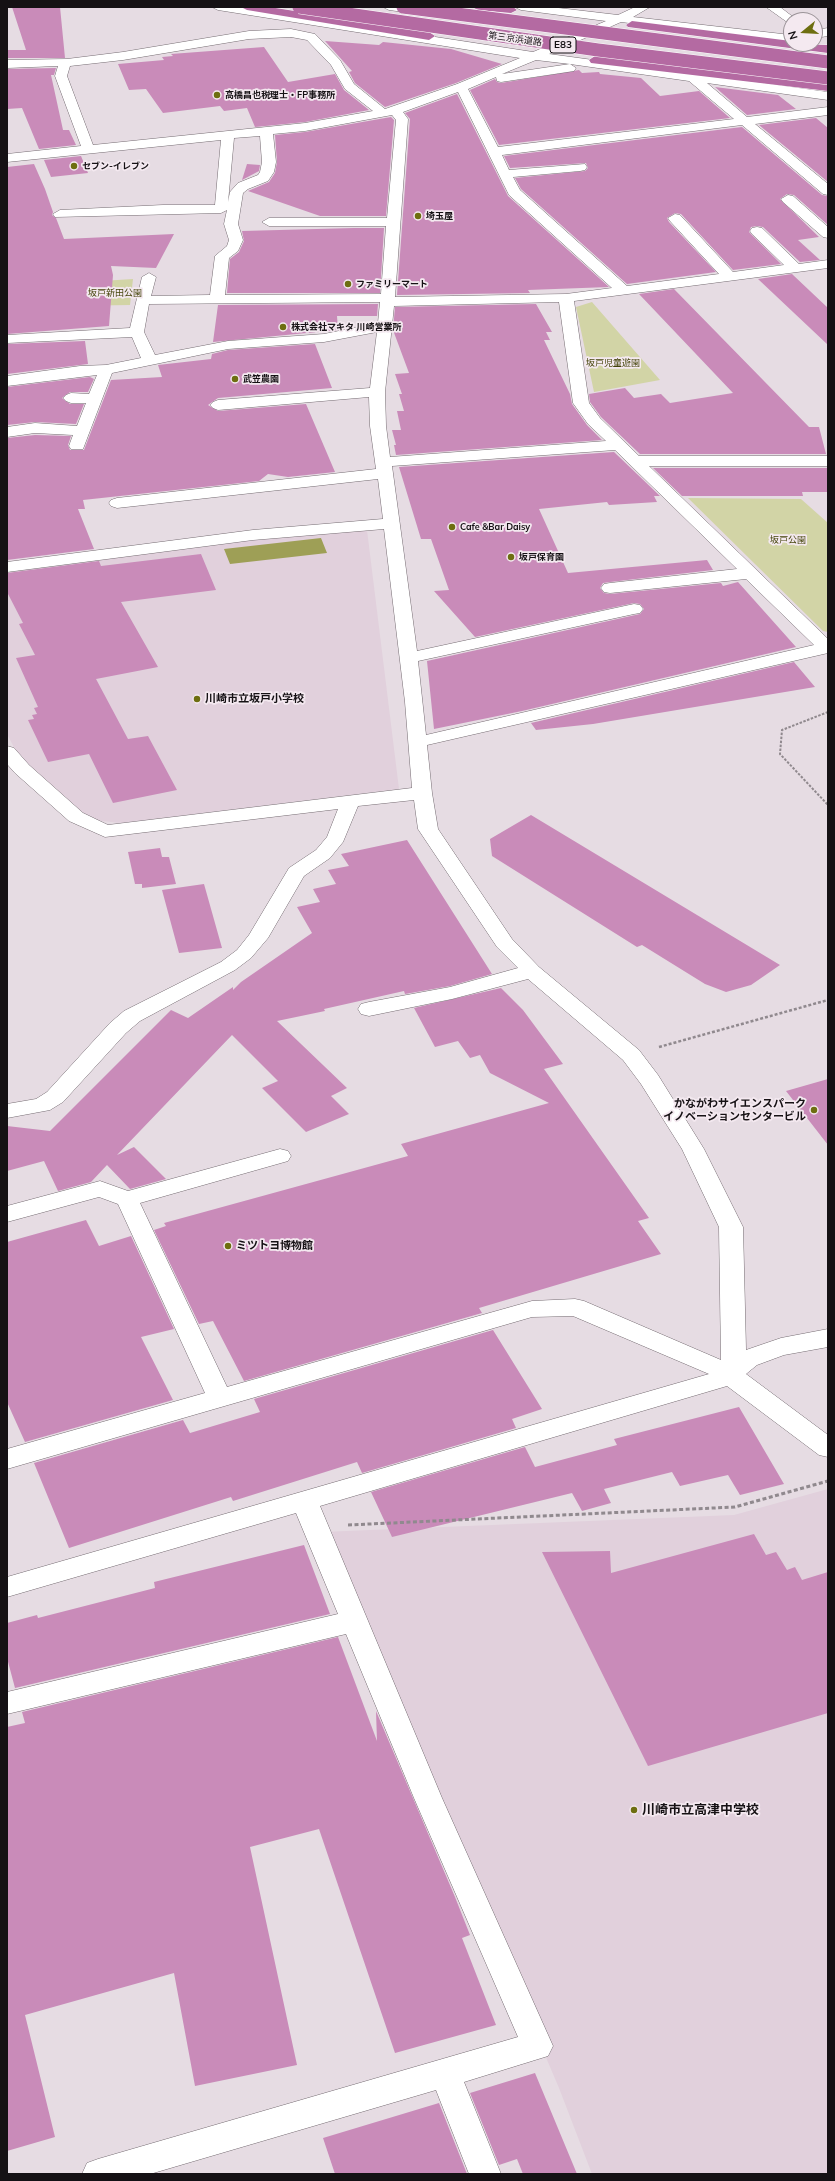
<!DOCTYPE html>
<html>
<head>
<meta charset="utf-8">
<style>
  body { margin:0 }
  #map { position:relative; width:835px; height:2181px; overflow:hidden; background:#e6dce3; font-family:Mulish,sans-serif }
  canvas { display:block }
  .frame { position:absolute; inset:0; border:8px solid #151114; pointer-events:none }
  .north { position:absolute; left:783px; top:12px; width:40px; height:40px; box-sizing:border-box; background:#f4e9f0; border:1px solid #9b9398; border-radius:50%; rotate:252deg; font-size:11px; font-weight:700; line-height:16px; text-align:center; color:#151114 }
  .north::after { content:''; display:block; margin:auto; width:14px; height:18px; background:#6d6e10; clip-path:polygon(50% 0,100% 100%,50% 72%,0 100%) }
</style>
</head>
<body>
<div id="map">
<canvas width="835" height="2181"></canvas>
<div class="frame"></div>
<div class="north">N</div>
</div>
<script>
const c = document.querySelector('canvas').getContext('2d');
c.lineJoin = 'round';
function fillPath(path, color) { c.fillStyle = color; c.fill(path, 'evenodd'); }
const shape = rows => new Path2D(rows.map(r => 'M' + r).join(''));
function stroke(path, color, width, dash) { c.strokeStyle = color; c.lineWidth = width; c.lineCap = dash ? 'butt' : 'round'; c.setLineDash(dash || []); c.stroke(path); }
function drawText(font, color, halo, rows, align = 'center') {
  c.font = font + ' Mulish,"Noto Sans JP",sans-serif'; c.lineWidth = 3.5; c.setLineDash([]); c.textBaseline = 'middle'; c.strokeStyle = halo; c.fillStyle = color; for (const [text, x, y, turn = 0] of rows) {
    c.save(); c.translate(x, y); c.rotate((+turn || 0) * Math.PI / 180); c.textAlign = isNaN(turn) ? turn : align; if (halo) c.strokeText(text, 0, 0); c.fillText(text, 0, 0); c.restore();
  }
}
fillPath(shape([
  [367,530,399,789,121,823,93,820,78,811,18,755,7,734,7,572,238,542],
  [828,1489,828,2174,592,2174,559,2088,322,1532,734,1515]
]), '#e1d0dc');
fillPath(shape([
  [133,279,130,305,7,307,7,287],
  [592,302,660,380,594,392,576,307],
  [688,498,801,499,828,523,828,632,823,631]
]), '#d2d4a6');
fillPath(shape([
  [321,538,327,553,230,564,224,549]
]), '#9e9f56');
fillPath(shape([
  [12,7,60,7,65,58,7,58,7,50,26,50],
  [325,41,379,45,383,42,451,49,502,64,456,83,385,107,355,83,349,72,352,71],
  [264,47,288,82,335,74,344,90,369,110,305,122,255,127,247,108,224,111,220,106,163,113,146,89,129,90,118,64,164,60,162,57,173,56,171,54],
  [56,68,54,75,51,75,63,130,69,130,76,145,39,149,22,108,7,109,7,69],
  [579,70,582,73,599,72,600,74,641,78,660,96,699,91,730,118,499,145,470,90,495,79,497,82,501,83],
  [715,87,778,95,796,109,747,115],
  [457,94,508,196,609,287,528,290,530,293,397,295,410,119,405,113],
  [391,117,394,120,386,216,320,216,248,191,269,182,275,173,277,162,275,135,305,132],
  [816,118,828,128,828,182,759,125],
  [742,127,822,195,828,196,828,225,794,195,787,194,780,199,819,237,798,240,820,260,800,262,763,227,757,226,751,227,749,232,781,264,733,270,681,214,675,213,667,218,669,222,716,272,627,284,521,189,515,178,585,171,588,168,586,163,510,168,504,156],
  [81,156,88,173,51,177,44,160],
  [34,164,45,189,53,212,52,215,56,218,64,239,174,234,156,268,111,266,113,275,109,326,7,334,7,167],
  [247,164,260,165,259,171,242,180],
  [352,228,384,228,380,293,227,293,230,259,239,252,244,241,242,231,354,228],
  [792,274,828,308,828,345,758,279],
  [674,289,809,427,819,427,826,454,640,454,601,417,590,402,589,394,625,388,634,398,661,394,670,403,733,393,639,294],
  [378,304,377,316,337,316,338,330,213,342,218,305],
  [536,304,552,332,546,332,550,340,544,340,570,394,572,404,587,425,602,440,396,455,394,445,396,445,392,430,401,430,397,411,404,411,399,394,402,394,395,374,409,373,393,330,395,307],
  [85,341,88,364,7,374,7,344],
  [315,344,332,388,218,398,208,405,218,411,306,404,335,472,288,477,268,474,259,481,83,500,85,509,78,509,94,549,7,560,7,438,35,435,71,436,68,445,70,450,84,450,111,380,162,377,158,365,211,359,212,354,228,350],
  [90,377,94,379,88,392,70,392,62,398,70,404,84,404,76,424,35,422,7,425,7,387],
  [614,452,660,496,654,496,657,502,609,505,607,502,539,509,568,573,707,560,713,570,610,582,603,583,600,588,604,593,610,594,721,583,723,586,738,582,796,647,522,711,434,729,427,661,640,614,644,609,640,604,634,603,475,637,434,591,449,590,431,539,421,539,399,467],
  [653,468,828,468,828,492,802,492,803,496,682,496],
  [201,554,216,590,121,602,158,667,96,679,128,739,148,736,177,790,113,803,89,754,48,762,28,720,34,719,32,715,37,714,34,708,38,707,16,658,35,655,19,624,23,623,7,592,7,573,99,561,101,566],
  [794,662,815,687,593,724,536,730,531,723],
  [531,815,780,965,751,985,726,992,705,984,642,945,637,947,492,856,490,839],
  [407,840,492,974,450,986,405,994,404,991,324,1009,325,1011,277,1021,347,1088,331,1096,349,1114,306,1132,262,1088,278,1081,232,1035,117,1155,134,1147,166,1179,130,1189,107,1165,91,1182,58,1191,44,1161,7,1171,7,1126,50,1131,171,1010,188,1018,233,987,233,990,241,982,312,933,297,907,320,902,313,889,336,884,328,870,349,866,341,854],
  [160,848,162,857,169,857,176,884,142,888,142,884,135,884,128,852],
  [204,884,222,948,179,953,162,890],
  [501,988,523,1010,563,1064,544,1069,649,1218,638,1221,661,1254,479,1308,482,1313,244,1381,213,1321,199,1324,154,1230,166,1226,164,1223,408,1156,401,1144,549,1103,490,1073,480,1055,470,1058,458,1041,435,1047,414,1008],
  [828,1079,828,1145,786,1091],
  [86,1220,99,1246,131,1236,174,1329,141,1337,173,1400,25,1442,7,1402,7,1242],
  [493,1330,542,1409,512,1419,516,1428,362,1473,357,1462,233,1501,231,1497,69,1548,34,1463,183,1420,190,1433,260,1412,254,1399],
  [739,1407,784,1484,740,1495,728,1475,680,1486,672,1472,604,1489,611,1503,582,1511,572,1493,392,1537,371,1492,525,1447,535,1467,617,1445,614,1439],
  [754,1534,766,1555,776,1552,787,1570,795,1567,802,1580,828,1572,828,1713,648,1766,542,1552,610,1551,611,1573],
  [304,1545,330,1614,15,1688,7,1658,7,1623,37,1615,38,1618,155,1588,154,1582],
  [338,1637,377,1741,376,1711,455,1897,470,1935,462,1938,496,2025,395,2053,319,1829,250,1847,297,2065,195,2086,174,1973,25,2015,55,2137,7,2151,7,1727,25,1723,22,1712],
  [535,2073,577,2174,523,2174,517,2159,499,2165,470,2093],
  [439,2103,467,2174,335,2174,323,2138]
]), '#c98bb9');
const minor = shape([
  [212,7,240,7,533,52,606,21,521,10,515,7,550,7,618,15,635,7,650,7,633,17,791,35,791,43,621,22,549,54,828,92,828,100,707,83,747,117,828,107,828,115,755,124,828,184,828,195,823,194,742,125,502,155,509,170,585,164,587,167,585,170,580,171,513,177,520,190,627,286,719,274,670,221,668,218,675,214,680,215,733,272,784,265,752,234,750,231,752,228,757,227,762,228,799,264,828,260,828,268,574,301,589,403,600,418,639,456,828,456,828,466,649,466,828,639,828,653,427,745,432,793,438,829,512,939,539,967,639,1050,658,1075,704,1149,743,1227,746,1350,781,1338,828,1329,828,1347,784,1355,757,1365,746,1374,828,1435,828,1457,819,1455,727,1386,320,1506,442,1798,553,2046,548,2056,464,2082,501,2174,469,2174,436,2090,150,2174,82,2174,87,2163,98,2159,518,2037,414,1798,346,1634,7,1714,7,1692,338,1614,296,1513,7,1597,7,1577,709,1374,573,1316,532,1317,7,1469,7,1449,205,1393,118,1204,99,1197,7,1222,7,1206,100,1181,128,1191,280,1149,288,1151,291,1156,288,1161,140,1203,227,1387,532,1301,575,1299,584,1301,721,1360,719,1227,682,1149,641,1084,623,1060,528,979,452,999,369,1016,361,1014,358,1009,361,1004,369,1002,450,987,518,968,497,947,418,829,414,800,358,806,343,842,330,858,304,876,268,938,251,958,235,970,140,1021,126,1033,63,1102,50,1110,7,1118,7,1104,36,1099,47,1092,110,1023,124,1011,221,962,237,950,249,935,289,868,316,850,327,837,338,809,105,837,69,821,15,773,7,764,7,746,14,748,29,765,83,813,108,825,412,788,405,702,384,529,253,540,7,572,7,562,253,530,383,519,378,479,117,508,111,506,109,503,111,500,117,498,376,469,370,426,369,397,218,410,213,408,210,405,213,402,218,400,370,388,377,332,324,342,228,349,112,373,83,449,71,449,69,446,73,435,35,433,7,437,7,427,35,423,77,426,86,403,71,403,66,401,63,398,66,395,71,393,89,394,97,375,7,386,7,376,80,366,106,365,141,358,132,337,7,343,7,335,130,328,142,277,149,273,156,277,151,296,210,295,215,256,227,246,229,240,224,224,227,210,221,213,55,217,53,214,60,210,163,205,215,205,221,140,7,162,7,154,81,146,55,76,58,66,7,68,7,60,67,59,123,52,249,31,291,29,315,34,340,60,354,84,385,109,457,84,520,58,218,10,212,7],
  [291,37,307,40,331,65,345,89,373,111,305,123,93,145,67,76,70,66,123,60,249,39,291,37],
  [536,60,570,64,502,74,536,60],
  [570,64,689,81,734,119,498,147,468,89,496,77,497,81,501,82,574,71,576,68,570,64],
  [458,92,509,195,612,288,566,294,395,297,408,119,403,112,458,92],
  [392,115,396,120,387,218,269,218,262,222,269,226,386,226,381,294,225,295,229,258,238,251,243,240,238,224,243,193,248,189,268,181,274,172,276,162,273,134,305,131,392,115],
  [260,136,262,162,260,172,258,175,238,183,230,192,228,202,234,138,260,136],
  [380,302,378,323,324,334,228,341,155,355,144,332,149,304,380,302],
  [559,302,573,403,588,424,606,441,390,457,386,426,385,392,394,306,559,302],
  [615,450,737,569,610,583,604,584,601,588,604,592,610,593,746,579,814,645,426,735,418,661,634,614,640,613,643,609,640,605,634,604,417,651,392,466,615,450],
  [383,7,416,7,431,10,433,12,427,15,389,10,383,7],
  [766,7,780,7,797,20,791,20,791,24,787,22,766,7],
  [828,28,828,36,815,38,815,30,828,28],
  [788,195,793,196,828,227,828,238,823,237,783,202,781,199,788,195]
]);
const highway = shape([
  [241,7,269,7,429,32,435,36,429,40,247,10,241,7],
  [472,7,513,7,517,10,511,13,478,10,472,7],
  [632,21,791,41,791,44,828,45,828,53,628,27,626,25,632,21],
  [595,56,828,83,828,91,591,63,589,60,595,56]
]);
stroke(minor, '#756c72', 1);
stroke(highway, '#fff', 1);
stroke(shape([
  [828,712,782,730,780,754,828,805]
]), '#90898e', 2, [2.5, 1.5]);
stroke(shape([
  [659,1047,828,1000]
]), '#90898e', 2.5, [3, 2]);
stroke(shape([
  [348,1525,735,1507,828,1481]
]), '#90898e', 3, [4, 2.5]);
fillPath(minor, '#fff');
fillPath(highway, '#b46aa2');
const highwayBridge = shape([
  [299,7,598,50,828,78],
  [403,7,828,62]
]);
stroke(highwayBridge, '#fff', 14, []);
stroke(highwayBridge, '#b46aa2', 13);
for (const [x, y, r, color] of [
  [217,95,4,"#6d6e10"],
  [74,166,4,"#6d6e10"],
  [418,216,4,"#6d6e10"],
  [348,284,4,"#6d6e10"],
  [283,327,4,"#6d6e10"],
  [235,379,4,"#6d6e10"],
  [452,527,4,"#6d6e10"],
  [511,557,4,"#6d6e10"],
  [197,699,4,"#6d6e10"],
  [814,1110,4,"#6d6e10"],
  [228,1246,4,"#6d6e10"],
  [634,1810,4,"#6d6e10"]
]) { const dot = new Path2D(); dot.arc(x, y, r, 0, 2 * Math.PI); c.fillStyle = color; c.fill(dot); stroke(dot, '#f4e9f0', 1.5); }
drawText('9px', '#151114', '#f4e9f0', [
  ["第三京浜道路",515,39,8]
]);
drawText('bold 9px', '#151114', '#f4e9f0', [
  ["高橋昌也税理士・FP事務所",225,95],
  ["セブン-イレブン",82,166],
  ["埼玉屋",426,216],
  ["ファミリーマート",356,284],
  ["株式会社マキタ 川崎営業所",291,327],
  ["武笠農園",243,379],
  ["Cafe &Bar Daisy",460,527],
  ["坂戸保育園",519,557]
], 'left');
drawText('9px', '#434308', '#f4e9f0', [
  ["坂戸新田公園",115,293],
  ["坂戸児童遊園",613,363],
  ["坂戸公園",788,540]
]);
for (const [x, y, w] of [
  [563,45,26]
]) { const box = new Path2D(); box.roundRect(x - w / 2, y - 8, w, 16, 3); c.fillStyle = '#f4e9f0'; c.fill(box); stroke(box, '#151114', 1); }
drawText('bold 10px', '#151114', null, [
  ["E83",563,45]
]);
drawText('bold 11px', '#151114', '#f4e9f0', [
  ["川崎市立坂戸小学校",205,699],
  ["かながわサイエンスパーク",806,1104,"right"],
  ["イノベーションセンタービル",806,1117,"right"],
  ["ミツトヨ博物館",236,1246]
], 'left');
drawText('bold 13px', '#151114', '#f4e9f0', [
  ["川崎市立高津中学校",642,1810]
], 'left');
</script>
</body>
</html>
